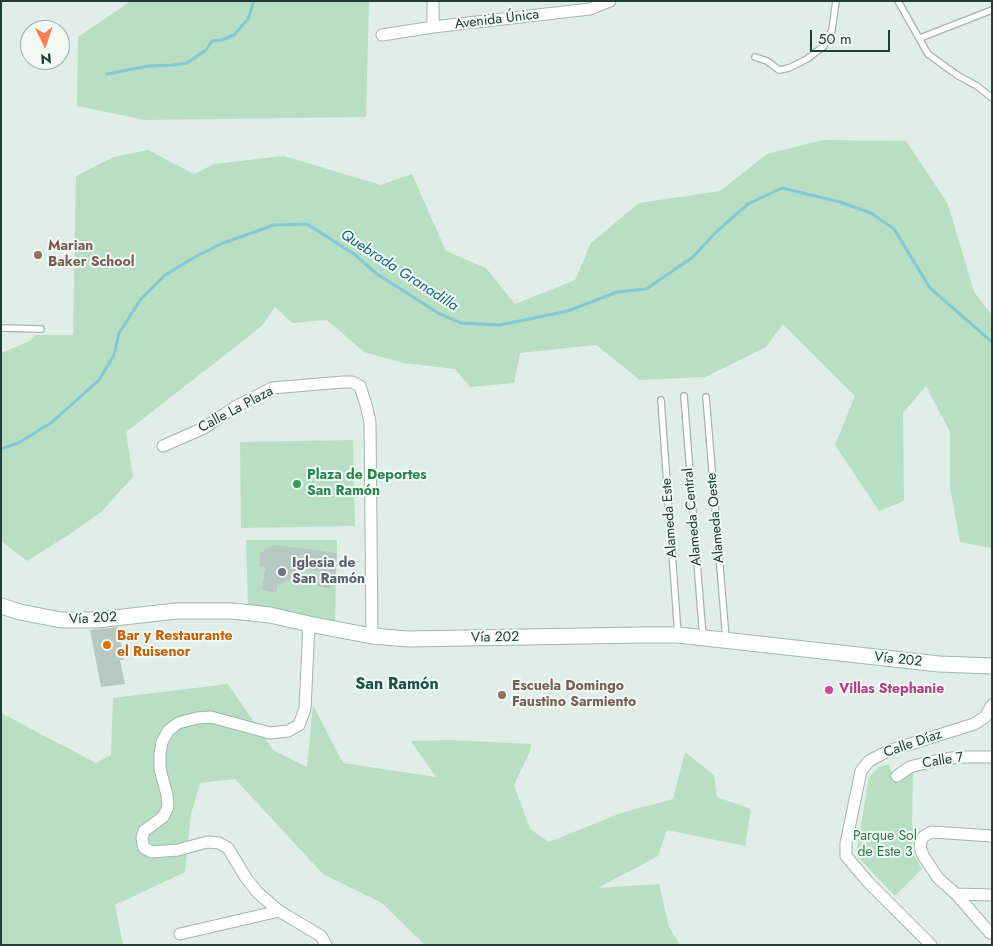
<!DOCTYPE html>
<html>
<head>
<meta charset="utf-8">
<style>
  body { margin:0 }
  #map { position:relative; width:993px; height:946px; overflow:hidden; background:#e1ede8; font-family:Jost,sans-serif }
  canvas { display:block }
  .frame { position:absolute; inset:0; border:2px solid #203e37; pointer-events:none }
  .north { position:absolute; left:20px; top:20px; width:50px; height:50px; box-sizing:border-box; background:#f2f9f5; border:1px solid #9eaea9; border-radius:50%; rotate:176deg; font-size:14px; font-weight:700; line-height:20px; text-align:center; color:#203e37 }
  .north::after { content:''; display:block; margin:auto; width:18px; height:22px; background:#fa7f51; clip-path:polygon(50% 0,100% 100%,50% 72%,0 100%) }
  .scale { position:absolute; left:810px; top:30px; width:80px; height:22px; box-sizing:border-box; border:2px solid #203e37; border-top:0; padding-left:6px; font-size:15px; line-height:18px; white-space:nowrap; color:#203e37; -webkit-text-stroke:4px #f2f9f5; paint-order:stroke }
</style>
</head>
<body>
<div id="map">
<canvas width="993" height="946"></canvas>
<div class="frame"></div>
<div class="north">N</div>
<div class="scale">50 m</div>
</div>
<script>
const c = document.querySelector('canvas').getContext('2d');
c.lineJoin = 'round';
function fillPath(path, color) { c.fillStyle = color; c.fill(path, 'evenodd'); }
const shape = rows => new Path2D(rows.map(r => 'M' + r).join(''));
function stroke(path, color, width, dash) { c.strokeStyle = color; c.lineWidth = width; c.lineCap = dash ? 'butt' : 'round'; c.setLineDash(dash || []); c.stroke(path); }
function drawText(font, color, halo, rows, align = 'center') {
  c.font = font + ' Jost,sans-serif'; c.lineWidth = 4; c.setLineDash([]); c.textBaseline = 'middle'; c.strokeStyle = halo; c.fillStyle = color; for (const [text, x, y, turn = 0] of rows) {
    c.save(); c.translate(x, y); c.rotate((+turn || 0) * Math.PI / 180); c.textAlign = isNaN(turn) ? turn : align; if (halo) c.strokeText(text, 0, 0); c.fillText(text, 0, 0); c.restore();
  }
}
fillPath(shape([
  [131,1,369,1,366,117,145,120,77,106,78,37],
  [823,140,906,141,948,204,974,292,992,315,992,548,960,542,950,487,950,432,926,386,903,413,904,501,879,511,835,445,855,396,783,324,766,347,705,377,640,380,596,345,520,353,514,383,470,387,455,369,403,363,364,352,327,320,292,323,275,307,262,326,126,432,133,477,101,512,70,534,27,561,1,541,1,353,30,341,36,335,73,335,76,176,113,157,148,150,194,174,214,164,284,156,381,185,412,174,446,251,486,268,515,304,575,280,591,243,639,203,720,191,767,154],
  [353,440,355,526,241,528,240,442],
  [246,540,337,540,337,553,260,553,259,566,265,567,262,590,277,593,279,581,281,583,288,580,288,576,299,578,301,569,319,572,316,586,329,589,332,574,336,575,335,623,248,607],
  [228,684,273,750,307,767,313,705,343,763,436,777,411,741,449,740,531,744,530,751,514,785,530,829,549,842,621,813,673,799,685,752,714,775,717,797,751,809,745,846,667,830,658,856,598,888,659,884,669,927,680,945,425,945,382,903,323,874,235,779,200,783,191,814,185,872,115,905,123,945,1,945,1,713,96,763,111,755,113,698],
  [889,764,894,781,913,772,912,823,914,835,911,850,922,869,895,896,856,855,869,777,879,767]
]), '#b8dfc4');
stroke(shape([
  [107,74,148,66,173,65,187,63,206,50,212,41,222,40,234,35,248,19,254,1],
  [1,449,18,443,51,423,99,380,114,355,119,333,141,299,164,276,191,259,223,243,274,225,307,224,354,254,377,274,438,313,461,323,500,325,568,311,617,292,646,289,693,257,716,232,748,204,782,188,840,202,871,213,894,229,930,288,992,342]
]), '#85c7d5', 3);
fillPath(shape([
  [274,545,337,553,336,575,332,574,330,589,316,586,319,572,301,569,299,578,295,577,278,585,277,593,262,590,265,567,259,566,260,553],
  [118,627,124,660,120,660,125,684,101,687,90,630]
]), '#b6c8c1');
const service = shape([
  [898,1,928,54,957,75,977,86,992,98],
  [920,38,992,10],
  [755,57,767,61,779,70,789,68,807,59,824,46,832,30,836,1],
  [1,328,41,329],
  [684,396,703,638],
  [706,397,726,639],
  [661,400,678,635]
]);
const minor = shape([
  [433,27,433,1],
  [382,35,433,27,590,9,610,1],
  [163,446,204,428,235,407,272,388,343,382,352,382,360,386,366,405,370,422,372,636],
  [309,624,305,709,299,725,288,731,270,733,211,717,197,718,178,723,168,731,162,742,160,754,160,769,167,795,168,807,163,817,144,831,142,838,144,848,152,852,178,850,207,842,219,843,228,848,246,878,258,893,279,911,321,936,326,945],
  [897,776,910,767,925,763,958,757,992,757],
  [992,836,932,832,924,836,921,841,920,848,924,857,938,878,956,894,992,895],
  [956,894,990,933],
  [180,934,279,911],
  [931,945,868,882,846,856,846,843,861,771,869,761,888,751,974,724,985,717,992,705]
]);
const secondary = shape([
  [1,606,20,612,61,620,97,620,176,611,232,611,270,615,309,624,372,636,408,639,641,635,678,635,939,664,992,666]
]);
stroke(service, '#a3b5af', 8);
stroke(minor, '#a3b5af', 13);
stroke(secondary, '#9fb9b0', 17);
stroke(service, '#fff', 5.5);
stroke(minor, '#fff', 11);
stroke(secondary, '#fff', 15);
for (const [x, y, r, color] of [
  [38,255,5,"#8d6e63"],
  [297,484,5,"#2e9e5b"],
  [282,572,5,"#6b7280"],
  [107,645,5,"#e8710a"],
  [829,690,5,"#d1479c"],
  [502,695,5,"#8d6e63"]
]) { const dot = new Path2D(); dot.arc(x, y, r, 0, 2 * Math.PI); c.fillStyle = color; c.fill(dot); stroke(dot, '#f2f9f5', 2); }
drawText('14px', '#203e37', '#f2f9f5', [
  ["Avenida Única",497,20,-7],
  ["Calle La Plaza",236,410,-28],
  ["Alameda Central",693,517,-95],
  ["Alameda Este",670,518,-94],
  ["Alameda Oeste",716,518,-95],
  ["Vía 202",93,619,-3],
  ["Vía 202",495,638,-1],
  ["Vía 202",898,660,6],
  ["Calle Díaz",913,744,-19],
  ["Calle 7",943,761,-9]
]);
drawText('bold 14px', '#785e54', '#f2f9f5', [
  ["Marian",48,247],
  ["Baker School",48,263],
  ["Escuela Domingo",512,687],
  ["Faustino Sarmiento",512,703]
], 'left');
drawText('bold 14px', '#27864d', '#f2f9f5', [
  ["Plaza de Deportes",307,476],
  ["San Ramón",307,492]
], 'left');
drawText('bold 14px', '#5b616d', '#f2f9f5', [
  ["Iglesia de",292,564],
  ["San Ramón",292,580]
], 'left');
drawText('bold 14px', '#c56008', '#f2f9f5', [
  ["Bar y Restaurante",117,637],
  ["el Ruisenor",117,653]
], 'left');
drawText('bold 14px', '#b23c85', '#f2f9f5', [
  ["Villas Stephanie",839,690]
], 'left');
drawText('14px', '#287849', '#f2f9f5', [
  ["Parque Sol",885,837],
  ["de Este 3",885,853]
]);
drawText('italic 15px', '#166a7e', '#f2f9f5', [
  ["Quebrada Granadilla",399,271,33]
]);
drawText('bold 16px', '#1b5246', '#f2f9f5', [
  ["San Ramón",397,685]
]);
</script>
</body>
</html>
